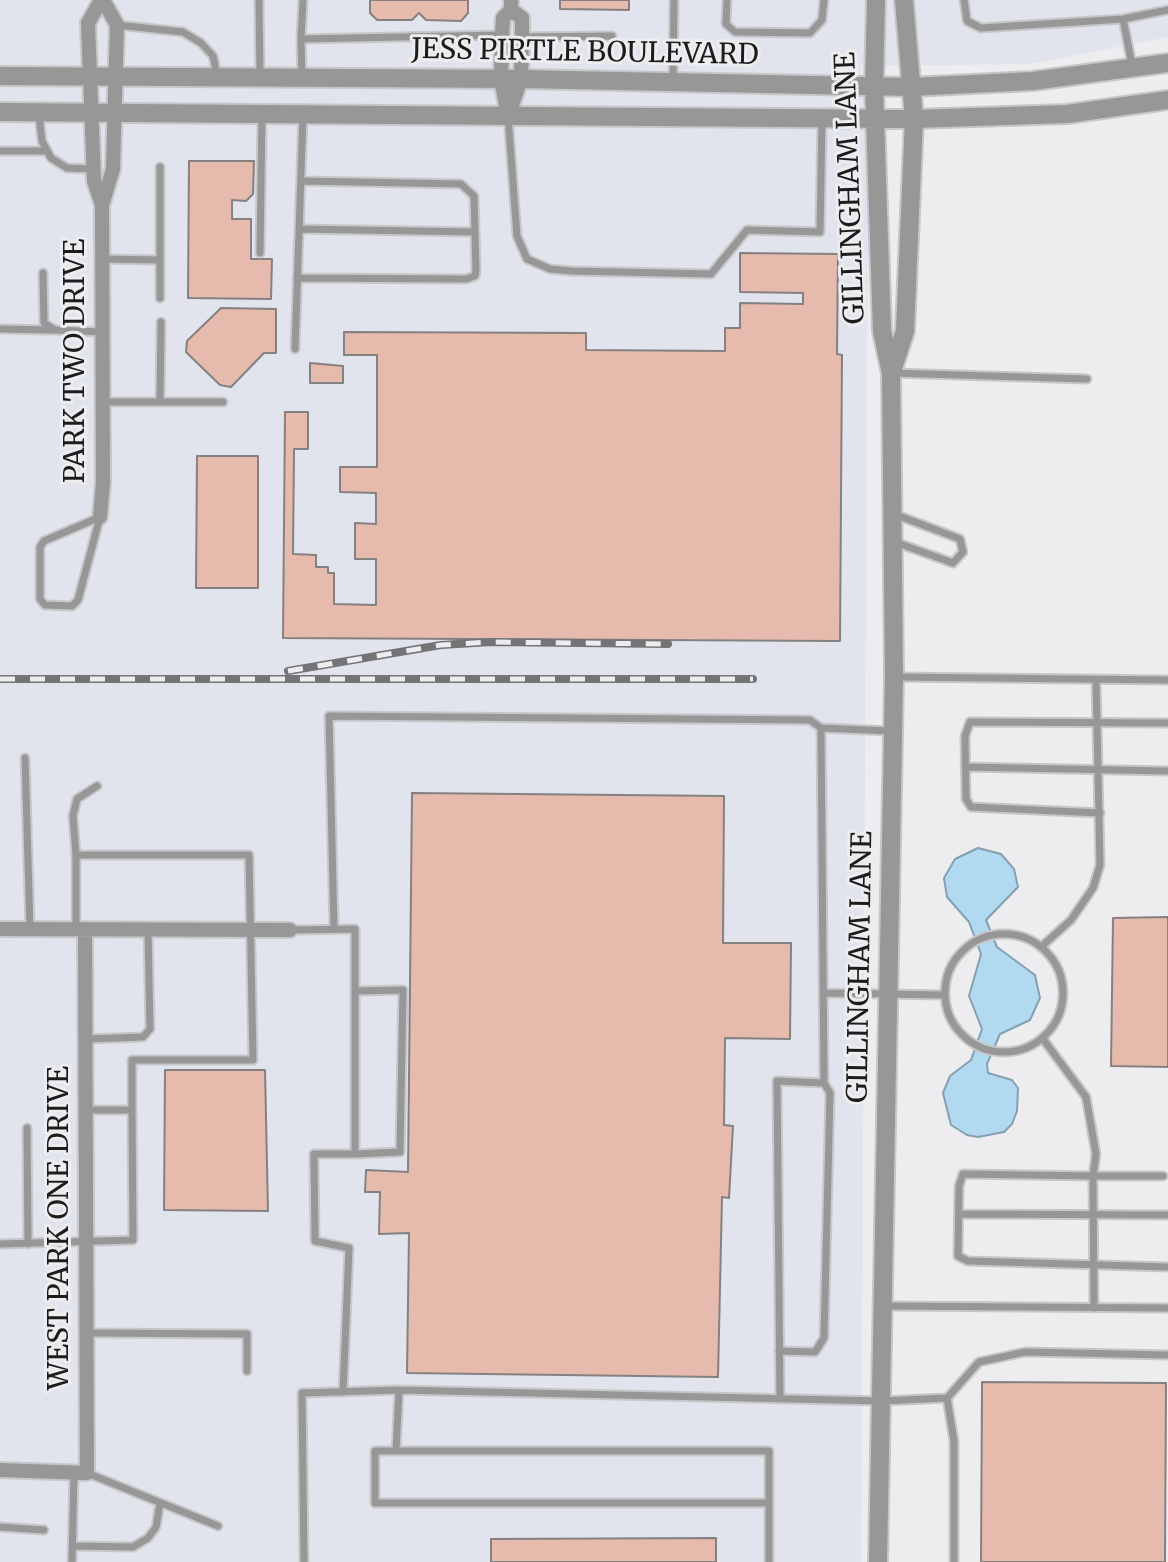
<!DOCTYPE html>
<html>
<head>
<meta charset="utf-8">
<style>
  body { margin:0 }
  canvas { display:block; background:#ededf0 }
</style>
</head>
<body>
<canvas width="1168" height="1562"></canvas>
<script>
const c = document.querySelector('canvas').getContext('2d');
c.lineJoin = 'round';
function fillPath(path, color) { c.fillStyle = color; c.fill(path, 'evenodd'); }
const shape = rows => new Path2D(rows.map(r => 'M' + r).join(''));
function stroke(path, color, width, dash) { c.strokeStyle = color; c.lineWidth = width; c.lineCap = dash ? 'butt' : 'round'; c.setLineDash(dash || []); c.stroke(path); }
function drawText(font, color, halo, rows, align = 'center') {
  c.font = font + ' Merriweather,serif'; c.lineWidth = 6; c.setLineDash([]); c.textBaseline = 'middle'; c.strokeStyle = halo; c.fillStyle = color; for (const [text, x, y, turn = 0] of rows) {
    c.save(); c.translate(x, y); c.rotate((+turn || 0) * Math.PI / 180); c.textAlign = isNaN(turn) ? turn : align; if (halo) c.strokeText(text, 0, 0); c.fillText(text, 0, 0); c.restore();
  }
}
fillPath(shape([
  [0,0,1168,0,1168,37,1031,64,861,66,868,158,861,1562,0,1562]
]), '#e1e3ed');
const water = shape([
  [978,848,1001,854,1014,869,1018,887,986,920,997,947,1035,975,1040,998,1030,1020,1000,1034,987,1064,988,1073,1012,1080,1018,1088,1017,1111,1012,1124,1004,1132,978,1137,967,1135,951,1125,943,1093,950,1076,971,1060,982,1029,969,996,981,954,969,922,947,897,944,878,955,859,978,848]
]);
fillPath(water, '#b1d9f0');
stroke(water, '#84a0b1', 2);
const building = shape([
  [370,0,468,0,468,13,461,21,426,20,419,13,412,20,377,20,370,13,370,0],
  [560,0,629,0,629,10,560,9,560,0],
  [189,161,254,161,253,194,246,201,232,200,232,219,251,219,251,259,272,259,271,299,188,298,189,161],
  [740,253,838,254,837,354,842,355,840,641,283,638,285,412,308,412,308,449,294,449,293,554,316,555,316,567,328,567,328,573,334,573,334,604,376,605,376,559,355,559,355,523,376,524,376,493,340,492,340,467,377,467,377,355,344,355,344,332,586,333,586,350,725,351,725,328,740,328,740,303,803,304,803,293,740,292,740,253],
  [221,308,276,309,276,353,264,353,231,387,220,385,186,352,187,341,221,308],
  [310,363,343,366,343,383,310,383,310,363],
  [197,456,258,456,258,588,196,588,197,456],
  [412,793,724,796,723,943,791,943,790,1039,725,1038,724,1125,733,1126,729,1198,722,1197,718,1377,407,1373,409,1233,379,1234,380,1192,365,1192,366,1170,408,1172,412,793],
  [1168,917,1168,1067,1111,1066,1113,918,1168,917],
  [165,1070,265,1070,268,1211,164,1210,165,1070],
  [982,1382,1166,1383,1165,1562,981,1562,982,1382],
  [716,1538,716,1562,491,1562,491,1539,716,1538]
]);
fillPath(building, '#e6bbae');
stroke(building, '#848180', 2);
const service = shape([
  [259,0,260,76],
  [727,0,726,24,735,32,810,33,822,20,824,0],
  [964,0,967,21,981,28,1123,19,1132,65],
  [1123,19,1168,10],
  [117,25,183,32,201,43,213,56,217,75],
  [522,37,612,36],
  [301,39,303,0],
  [302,76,301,39,502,35],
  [673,81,674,0],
  [39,115,42,141,51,158,67,168,93,169],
  [508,116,517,236,527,259,550,269,571,271,711,274,747,230,820,232,822,120],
  [0,151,46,151],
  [299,229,475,232],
  [260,253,262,115],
  [102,259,160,260],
  [43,273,44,323,55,330,102,332],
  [297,278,466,279,475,276,476,270,474,196,461,184,301,181],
  [160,298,160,167],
  [0,329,53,330],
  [295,349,303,115],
  [893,373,1087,379],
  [103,402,223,402],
  [160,402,161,322],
  [894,514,960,539,963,552,953,563,895,542],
  [100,517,78,600,72,606,45,605,40,599,40,547,44,541,100,517],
  [896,677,1168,680],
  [25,758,30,929],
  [965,767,1168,771],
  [1100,813,971,807,966,799,965,736,970,722,1168,723],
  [76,855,73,816,77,799,97,786],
  [76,929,76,855,249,855,253,1060,132,1060,132,1110],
  [334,929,329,716,810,720,821,728,891,731],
  [290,930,355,929,355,1154,314,1154,315,1241,349,1248,343,1392],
  '945 993a59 59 0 1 1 118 0a59 59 0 1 1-118 0Z',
  [1041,947,1071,920,1093,888,1100,865,1096,679],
  [355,991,403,990,400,1152,355,1154],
  [823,993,944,995],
  [86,1039,143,1037,150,1029,148,930],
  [1043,1039,1086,1097,1096,1154,1093,1176,963,1174,959,1186,958,1256,968,1261,1168,1267],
  [27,1128,28,1244],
  [959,1214,1168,1215],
  [0,1244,133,1240,132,1110,86,1110],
  [883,1306,1168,1308],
  [1094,1308,1093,1176,1163,1176],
  [87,1333,247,1334,247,1371],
  [779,1351,815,1352,824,1338,830,1093,824,1083],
  [399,1390,881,1401,947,1398,979,1362,1025,1352,1168,1355],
  [947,1398,954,1441,954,1562],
  [780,1399,777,1081,824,1083,821,728],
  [396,1451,375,1451,375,1503,769,1503],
  [87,1473,218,1526],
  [0,1527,44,1530],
  [73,1546,133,1547,148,1538,156,1527,160,1503],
  [72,1562,74,1473],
  [304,1562,302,1393,399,1390,396,1451,769,1451,769,1562]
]);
const minor = shape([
  [509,114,521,79,522,37,522,18,511,10],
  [508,116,501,79,502,35,503,18,511,10,511,0],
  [102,205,113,169,117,25,103,0],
  [100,517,103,482,102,205,94,181,88,23,101,0],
  [0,929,290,930],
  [0,1470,87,1473,85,929]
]);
const tertiary = shape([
  [876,0,874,86,882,331,891,373,894,677,878,1562],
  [0,76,521,79,911,87,1033,81,1168,63],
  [0,112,914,119,1067,114,1168,100],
  [892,371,905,331,914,119,904,0]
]);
stroke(service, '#c7c7ca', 11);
stroke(minor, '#c7c7ca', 18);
stroke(tertiary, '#c7c7ca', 22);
stroke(service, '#989797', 7);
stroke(minor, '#989797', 14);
stroke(tertiary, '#989797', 18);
const rail = shape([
  [288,671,441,645,491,642,668,644],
  [0,679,753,679]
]);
stroke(rail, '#747476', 8);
stroke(rail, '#ededf0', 5, [15]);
drawText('28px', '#1c1c1d', '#ededf0', [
  ["JESS PIRTLE BOULEVARD",585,53,1],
  ["GILLINGHAM LANE",851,188,-92],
  ["PARK TWO DRIVE",76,361,-90],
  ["GILLINGHAM LANE",861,967,-89],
  ["WEST PARK ONE DRIVE",60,1228,-90]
]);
</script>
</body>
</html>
